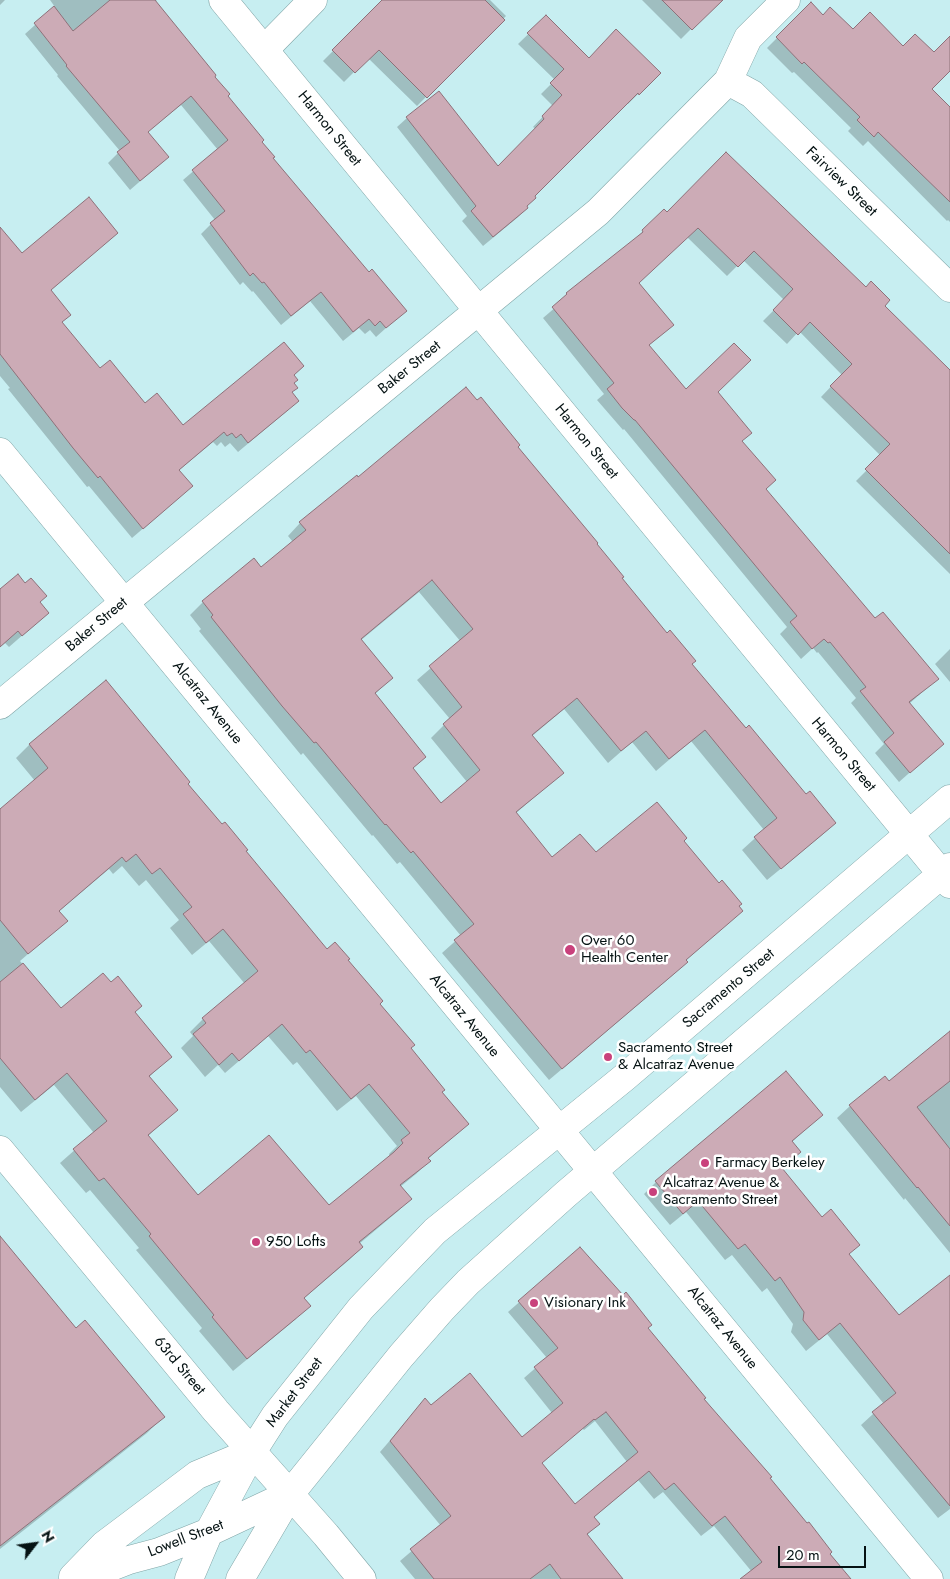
<!DOCTYPE html>
<html>
<head>
<meta charset="utf-8">
<style>
  body { margin:0 }
  #map { position:relative; width:950px; height:1579px; overflow:hidden; background:#c7eef1; font-family:Jost,sans-serif }
  canvas { display:block }
  .north { position:absolute; left:10px; top:1519px; width:50px; height:50px; -webkit-text-stroke:4px #fff; paint-order:stroke; rotate:60deg; font-size:14px; font-weight:700; line-height:20px; text-align:center; color:#051213 }
  .north::after { content:''; display:block; margin:auto; width:18px; height:22px; background:#051213; clip-path:polygon(50% 0,100% 100%,50% 72%,0 100%) }
  .scale { position:absolute; left:778px; top:1546px; width:88px; height:22px; box-sizing:border-box; border:2px solid #051213; border-top:0; padding-left:6px; font-size:15px; line-height:18px; white-space:nowrap; color:#051213; -webkit-text-stroke:4px #fff; paint-order:stroke }
</style>
</head>
<body>
<div id="map">
<canvas width="950" height="1579"></canvas>
<div class="north">N</div>
<div class="scale">20 m</div>
</div>
<script>
const c = document.querySelector('canvas').getContext('2d');
c.lineJoin = 'round';
function fillPath(path, color) { c.fillStyle = color; c.fill(path, 'evenodd'); }
const shape = rows => new Path2D(rows.map(r => 'M' + r).join(''));
function stroke(path, color, width, dash) { c.strokeStyle = color; c.lineWidth = width; c.lineCap = dash ? 'butt' : 'round'; c.setLineDash(dash || []); c.stroke(path); }
function drawText(font, color, halo, rows, align = 'center') {
  c.font = font + ' Jost,sans-serif'; c.lineWidth = 5; c.setLineDash([]); c.textBaseline = 'middle'; c.strokeStyle = halo; c.fillStyle = color; for (const [text, x, y, turn = 0] of rows) {
    c.save(); c.translate(x, y); c.rotate((+turn || 0) * Math.PI / 180); c.textAlign = isNaN(turn) ? turn : align; if (halo) c.strokeText(text, 0, 0); c.fillText(text, 0, 0); c.restore();
  }
}
fillPath(shape([
  [0,0,5,0,0,5],
  [50,0,157,0,155,2,213,77,272,158,369,274,405,311,376,337,370,330,365,334,359,328,343,341,310,301,281,325,253,291,252,292,243,282,240,285,201,234,215,220,183,180,218,150,181,105,147,132,168,157,130,190,108,163,120,151,57,76,58,75,25,34,55,7],
  [384,0,490,0,506,16,417,106,368,58,344,82,323,61],
  [642,0,720,0,681,39],
  [811,4,823,16,853,31,903,48,934,54,950,38,950,69,930,89,950,109,950,222,948,220,947,221,868,141,863,146,848,131,851,128,794,72,792,73,767,48],
  [546,17,588,59,659,73,628,104,627,102,534,196,526,207,527,208,517,218,483,246,462,221,467,216,397,127,407,118,498,168,536,129,533,127,553,106,541,94,555,80,518,44],
  [664,211,883,306,950,372,950,574,856,481,881,456,821,397,842,375,799,331,787,344,763,321,784,300,743,260,727,276,687,237,638,283,661,335,648,346,685,391,717,392,765,489,875,620,937,679,909,704,942,744,899,782,875,753,884,744,851,703,856,698,818,652,817,653,813,648,801,659,780,634,787,627,624,429,623,430,597,400,604,394,543,318,633,241],
  [0,229,22,255,117,233,50,291,61,323,100,370,145,405,183,427,303,366,293,376,287,411,238,452,230,443,225,447,221,442,217,446,213,442,178,471,181,496,132,538,89,486,87,487,8,389,10,388,0,376],
  [516,447,690,664,806,796,835,823,822,835,767,880,742,850,764,830,691,741,656,771,632,742,608,763,564,709,531,737,562,773,515,814,552,859,683,841,741,911,685,961,686,962,673,975,549,1080,442,953,461,936,400,862,397,864,373,835,372,836,303,753,301,755,199,631,201,629,190,615,203,602,254,560,261,568,293,542,288,536,300,523,358,478],
  [419,592,461,642,417,680,450,719,431,738,467,782,441,804,412,769,424,757,374,695,391,678,360,641],
  [0,588,39,603,48,613,9,647,5,643,0,647],
  [950,649,950,682,935,664],
  [106,682,187,784,327,951,347,960,441,1093,467,1124,428,1159,429,1161,416,1174,400,1187,410,1199,397,1212,359,1244,362,1247,349,1260,303,1299,296,1319,233,1371,199,1331,202,1328,136,1250,139,1248,90,1190,86,1193,60,1163,94,1133,54,1085,21,1112,0,1087,0,810,35,781,16,758,29,745],
  [122,866,139,886,146,880,179,920,170,928,192,955,209,941,245,984,203,1019,190,1032,193,1036,181,1048,205,1077,218,1065,225,1073,268,1036,293,1065,297,1062,337,1111,356,1096,397,1146,389,1154,390,1157,329,1207,198,1197,147,1137,176,1110,149,1077,171,1056,134,1012,61,1010,20,961,66,921,58,912,109,869,113,874],
  [950,1033,950,1253,905,1198,904,1200,837,1118,850,1106,885,1077,889,1083],
  [821,1115,792,1142,799,1152,781,1169,848,1255,899,1317,950,1276,950,1509,938,1518,861,1425,884,1404,827,1334,806,1351,791,1332,793,1324,767,1288,762,1292,732,1255,725,1260,686,1212,670,1225,644,1194,656,1182],
  [0,1241,75,1330,163,1417,147,1433,0,1549],
  [580,1249,647,1328,849,1579,745,1579,752,1572,714,1526,701,1536,663,1492,654,1499,638,1480,593,1518,598,1524,587,1535,618,1579,415,1579,400,1561,441,1526,380,1452,425,1400,431,1407,522,1439,552,1413,524,1378,547,1358,508,1312],
  [595,1421,627,1462,575,1505,541,1464,582,1428,584,1430]
]), '#0003');
const building = shape([
  [110,0,155,0,216,75,215,77,230,94,228,96,264,140,262,142,275,157,273,158,369,272,372,269,407,311,386,328,380,321,375,326,369,319,353,332,321,292,291,316,264,282,262,283,253,273,250,276,210,223,225,211,192,170,228,140,191,96,148,132,169,157,140,181,117,152,130,142,66,66,67,65,34,23,54,6,73,31,110,0],
  [382,0,485,0,505,20,427,98,379,50,355,73,332,50,382,0],
  [662,0,723,0,692,30,662,0],
  [811,2,823,15,830,7,853,29,870,12,903,46,915,34,934,52,950,36,950,71,932,89,950,107,950,202,878,132,874,137,857,120,860,117,804,62,802,64,776,37,811,2],
  [546,15,589,58,616,29,661,73,639,95,638,93,535,196,536,198,527,206,528,208,493,237,471,211,476,206,406,117,439,91,498,166,544,119,542,116,562,95,550,83,564,69,527,33,546,15],
  [726,152,866,287,871,281,890,300,885,306,950,370,950,554,865,469,890,444,830,386,852,364,810,322,798,335,773,310,793,289,754,251,738,267,698,228,639,283,674,325,649,345,686,389,734,343,751,360,718,392,752,433,742,441,776,480,766,489,875,618,883,612,939,679,909,702,944,744,910,773,884,742,894,733,860,691,866,687,830,642,828,643,824,639,812,649,790,622,797,616,635,420,634,420,622,408,607,389,614,383,552,307,567,294,566,293,643,232,642,230,664,209,667,212,726,152],
  [89,197,118,233,51,290,71,315,62,322,100,368,110,360,145,403,157,393,183,425,284,342,304,366,294,375,298,380,294,383,298,388,292,392,299,401,248,443,241,434,236,438,232,433,227,436,224,432,179,470,193,486,143,529,100,476,98,478,73,448,0,354,0,227,22,253,89,197],
  [466,387,477,400,481,397,520,445,518,447,598,543,597,544,624,577,622,578,667,633,670,630,696,661,692,664,746,728,749,725,806,794,810,791,836,823,781,869,754,837,777,818,705,730,669,759,646,731,621,751,577,698,532,735,564,773,516,812,552,857,580,834,596,852,657,802,687,838,684,841,719,883,722,880,742,904,739,906,743,911,686,960,688,962,562,1069,454,940,474,924,413,851,411,853,386,824,385,825,316,742,314,743,282,706,211,617,213,615,202,601,254,558,261,567,306,530,299,522,357,475,358,477,466,387],
  [432,580,473,629,429,666,462,707,443,724,480,770,441,803,413,768,426,757,375,693,393,678,361,639,432,580],
  [18,574,25,583,31,578,47,596,40,602,49,613,22,636,18,631,0,647,0,589,18,574],
  [106,680,190,782,188,784,222,824,225,822,248,850,246,851,327,949,335,942,350,959,348,960,383,1001,380,1004,415,1045,411,1048,445,1090,442,1092,469,1124,428,1158,431,1161,400,1185,412,1199,359,1242,363,1247,304,1298,311,1306,247,1359,212,1317,214,1315,149,1236,151,1234,104,1178,99,1181,73,1149,107,1121,67,1073,35,1100,0,1058,0,982,23,963,61,1008,103,973,111,982,118,976,142,1006,135,1012,172,1057,149,1076,178,1110,148,1135,198,1195,269,1135,329,1205,394,1152,403,1143,401,1140,410,1133,369,1084,351,1099,310,1050,306,1053,282,1024,239,1061,232,1053,219,1065,193,1034,206,1023,202,1018,258,971,223,929,206,943,183,914,192,907,160,868,152,874,136,854,126,862,122,857,59,911,68,921,28,954,0,920,0,809,48,768,29,744,106,680],
  [950,1031,950,1081,917,1107,950,1149,950,1226,918,1187,917,1188,849,1105,885,1076,889,1081,950,1031],
  [786,1071,823,1115,792,1141,801,1152,782,1168,822,1217,831,1209,860,1245,849,1254,899,1315,950,1275,950,1506,872,1412,896,1393,840,1323,819,1340,803,1320,804,1312,780,1277,775,1281,745,1244,738,1249,698,1201,683,1214,655,1181,786,1071],
  [0,1236,76,1328,85,1320,165,1417,0,1546,0,1236],
  [580,1247,623,1295,626,1292,652,1325,648,1328,706,1398,704,1399,772,1477,770,1478,807,1523,809,1522,832,1552,830,1554,851,1579,740,1579,762,1562,725,1516,712,1526,674,1483,665,1490,649,1471,594,1517,600,1524,587,1534,623,1579,561,1579,550,1564,530,1579,434,1579,410,1549,451,1516,390,1441,425,1398,431,1405,470,1373,522,1437,563,1403,534,1367,558,1348,518,1301,580,1247],
  [606,1412,638,1452,575,1504,542,1463,594,1419,595,1420,606,1412]
]);
fillPath(building, '#ccabb6');
stroke(building, '#8e7079', 1);
const minor = shape([
  [223,0,950,884],
  [264,50,313,0],
  [728,81,752,94,950,288],
  [0,452,929,1579],
  [0,705,598,212,728,81,748,38,786,0],
  [0,1150,216,1411,326,1535,362,1579],
  [73,1577,104,1545,197,1475,252,1452],
  [80,1579,129,1560,159,1552,209,1532,290,1494],
  [189,1579,209,1532,252,1452,275,1416,361,1308,435,1231,625,1077,950,799],
  [240,1579,290,1494,401,1356,442,1309,468,1282,566,1194,950,867]
]);
stroke(minor, '#80a5a7', 29);
stroke(minor, '#fff', 28);
for (const [x, y, r, color] of [
  [570,950,6,"#c9417c"],
  [608,1057,5,"#c9417c"],
  [705,1163,5,"#c9417c"],
  [653,1192,5,"#c9417c"],
  [256,1242,5,"#c9417c"],
  [534,1303,5,"#c9417c"]
]) { const dot = new Path2D(); dot.arc(x, y, r, 0, 2 * Math.PI); c.fillStyle = color; c.fill(dot); stroke(dot, '#fff', 2); }
drawText('15px', '#051213', '#fff', [
  ["Harmon Street",329,129,51],
  ["Fairview Street",841,182,44],
  ["Baker Street",410,368,-39],
  ["Harmon Street",586,442,51],
  ["Baker Street",97,625,-40],
  ["Alcatraz Avenue",207,703,51],
  ["Harmon Street",843,755,50],
  ["Sacramento Street",729,989,-40],
  ["Alcatraz Avenue",464,1016,51],
  ["Alcatraz Avenue",722,1328,51],
  ["63rd Street",179,1366,50],
  ["Market Street",295,1393,-53],
  ["Lowell Street",186,1539,-21]
]);
drawText('15px', '#051213', '#fff', [
  ["Over 60",581,941],
  ["Health Center",581,958],
  ["Sacramento Street",618,1048],
  ["& Alcatraz Avenue",618,1065],
  ["Farmacy Berkeley",715,1163],
  ["Alcatraz Avenue &",663,1183],
  ["Sacramento Street",663,1200],
  ["950 Lofts",266,1242],
  ["Visionary Ink",544,1303]
], 'left');
</script>
</body>
</html>
